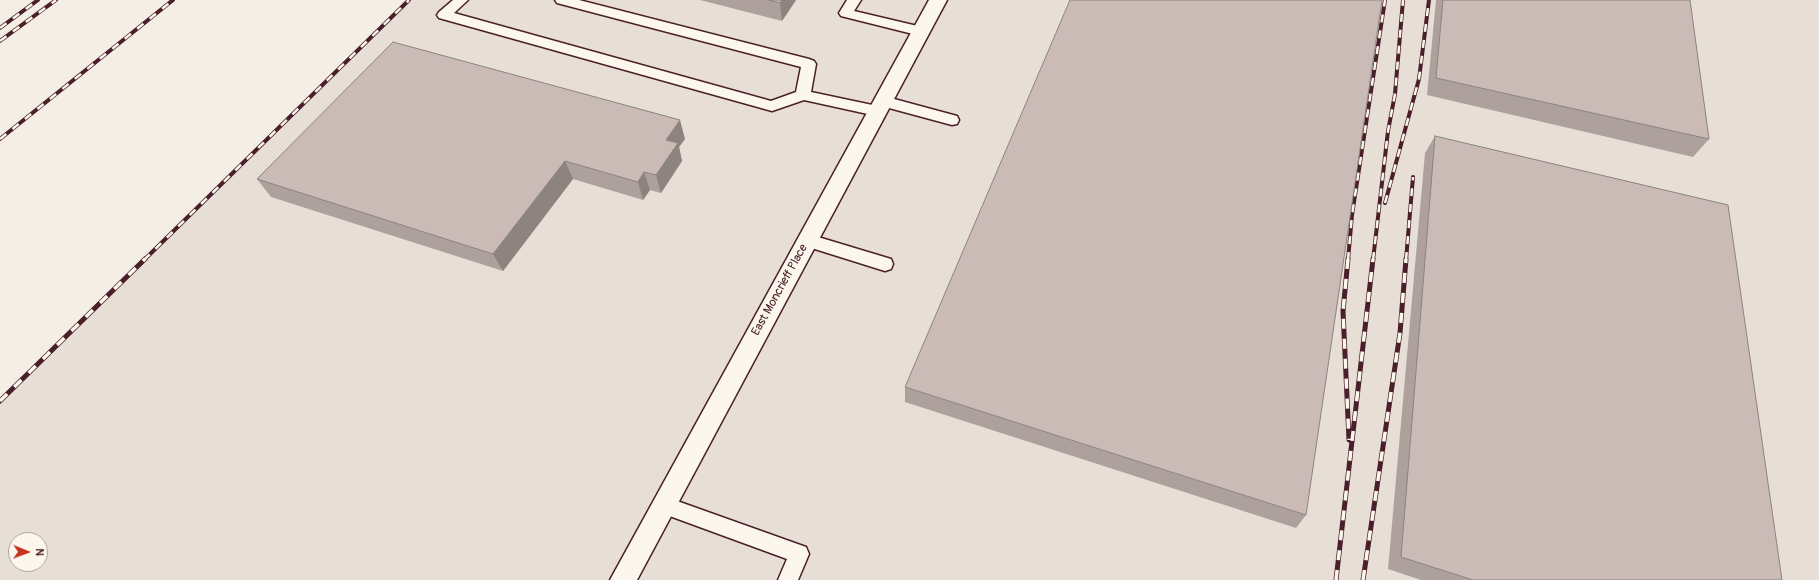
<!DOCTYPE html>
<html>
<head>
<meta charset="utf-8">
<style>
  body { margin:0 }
  #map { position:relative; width:1819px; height:580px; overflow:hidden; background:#f4eee4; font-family:Pangolin,sans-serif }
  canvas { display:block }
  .north { position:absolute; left:8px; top:532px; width:40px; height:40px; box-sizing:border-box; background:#fbf7ec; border:1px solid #b4a19f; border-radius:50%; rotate:91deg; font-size:11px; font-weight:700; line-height:16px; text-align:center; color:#4a1f2b }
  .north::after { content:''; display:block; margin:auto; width:14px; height:18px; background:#c8321e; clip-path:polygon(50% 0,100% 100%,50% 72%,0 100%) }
</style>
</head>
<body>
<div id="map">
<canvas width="1819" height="580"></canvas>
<div class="north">N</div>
</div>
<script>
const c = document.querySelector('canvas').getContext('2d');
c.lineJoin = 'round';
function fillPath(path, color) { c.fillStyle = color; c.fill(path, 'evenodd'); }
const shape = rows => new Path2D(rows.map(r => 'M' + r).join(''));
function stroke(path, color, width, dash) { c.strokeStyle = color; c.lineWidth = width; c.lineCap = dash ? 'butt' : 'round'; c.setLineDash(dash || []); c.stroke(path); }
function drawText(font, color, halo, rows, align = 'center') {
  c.font = font + ' Pangolin,sans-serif'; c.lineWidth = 4; c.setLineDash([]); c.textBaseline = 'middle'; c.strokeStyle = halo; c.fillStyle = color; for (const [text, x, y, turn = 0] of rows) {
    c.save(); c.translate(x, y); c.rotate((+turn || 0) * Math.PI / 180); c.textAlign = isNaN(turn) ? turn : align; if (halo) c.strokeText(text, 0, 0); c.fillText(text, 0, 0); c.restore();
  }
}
fillPath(shape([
  [409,0,1819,0,1819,580,0,580,0,404],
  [16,540,40,540,40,564,16,564]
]), '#e7dfd6');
const service = shape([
  [453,0,468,0,454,13,771,101,796,92,801,67,557,3,555,0,579,0,809,59,814,61,816,64,811,92,877,106,882,107,884,111,882,115,877,116,804,100,772,111,439,18,437,15,439,12,453,0],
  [847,0,861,0,854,11,926,28,928,31,926,34,921,36,841,16,839,13,847,0],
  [883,96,957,116,959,120,957,124,952,125,878,105,876,101,878,97,883,96],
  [808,234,891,259,893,264,891,269,885,271,802,245,800,240,802,235,808,234],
  [663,496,806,547,809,554,798,580,778,580,787,559,656,511,653,505,656,499,663,496]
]);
const minor = shape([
  [929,0,947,0,637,580,610,580,929,0]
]);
stroke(service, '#4a1f2b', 3);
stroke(minor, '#4a1f2b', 3);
fillPath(service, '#fbf7ec');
fillPath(minor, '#fbf7ec');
const railFar1 = shape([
  [0,28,38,0],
  [0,41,56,0],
  [0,139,173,0],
  [1385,203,1419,79,1429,0],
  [144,260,409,0],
  [1348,260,1352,215,1385,0],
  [1373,260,1388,131,1395,94,1403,0],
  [1406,260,1413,177]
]);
const rail = shape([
  [1348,259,1343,311,1349,440],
  [0,401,145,259],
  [1336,580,1373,259],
  [1363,580,1400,333,1406,259]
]);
stroke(railFar1, '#4a1f2b', 4);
stroke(rail, '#4a1f2b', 5);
stroke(railFar1, '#fbf7ec', 2.5, [8]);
stroke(rail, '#fbf7ec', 3.5, [10]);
fillPath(shape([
  [700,0,796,0,782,21],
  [1436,0,1690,0,1709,139,1693,157,1427,95],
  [1435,136,1782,580,1421,580,1388,569,1425,153],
  [685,139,679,147,682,161,661,193,650,190,643,200,573,179,503,271,271,197,257,179],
  [905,387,1306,515,1296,528,905,402]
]), '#aea19d');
fillPath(shape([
  [782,0,796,0,782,21,780,3],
  [680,120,685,139,679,147,682,161,661,193,656,175,666,140],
  [565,161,573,179,503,271,493,254],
  [644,172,650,190,643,200,638,182]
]), '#8d837f');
const building = shape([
  [769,0,782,0,780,3,769,0],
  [1070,0,1382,0,1306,515,905,387,1070,0],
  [1443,0,1690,0,1709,139,1436,78,1443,0],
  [393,42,680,120,666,140,678,143,656,175,644,172,638,182,565,161,493,254,257,179,393,42],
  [1435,136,1728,205,1782,580,1473,580,1401,557,1435,136]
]);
fillPath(building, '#cabbb6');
stroke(building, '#8d837f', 1);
drawText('12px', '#4a1f2b', '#fbf7ec', [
  ["East Moncrieff Place",780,290,-61]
]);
</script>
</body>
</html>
